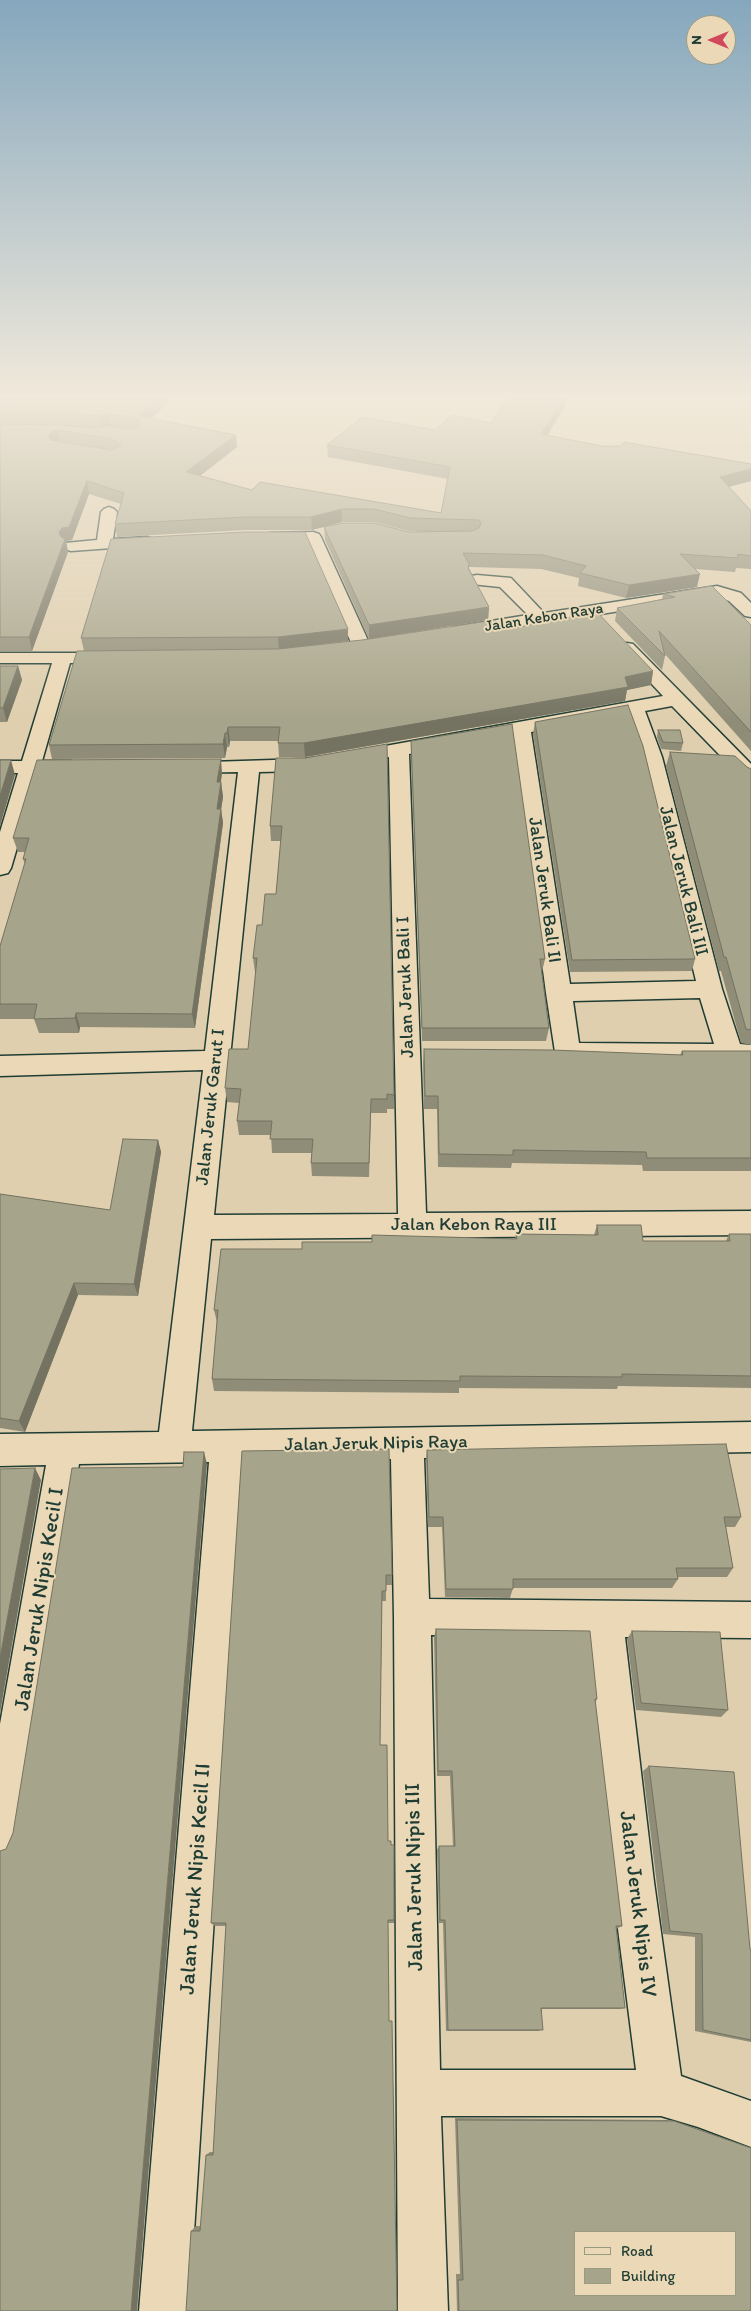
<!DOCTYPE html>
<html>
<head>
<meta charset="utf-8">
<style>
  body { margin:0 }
  #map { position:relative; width:751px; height:2311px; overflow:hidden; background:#dfcfae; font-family:Itim,sans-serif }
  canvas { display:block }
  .legend { position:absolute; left:574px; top:2231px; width:162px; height:65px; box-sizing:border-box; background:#ebd8b6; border:1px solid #999a82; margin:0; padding:6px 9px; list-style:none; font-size:15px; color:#1f3d34 }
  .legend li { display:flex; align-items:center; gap:10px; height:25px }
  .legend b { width:25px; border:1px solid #999a82 }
  .north { position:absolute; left:686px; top:15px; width:50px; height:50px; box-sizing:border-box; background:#ebd8b6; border:1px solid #999a82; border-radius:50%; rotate:270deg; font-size:14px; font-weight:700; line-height:20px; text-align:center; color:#1f3d34 }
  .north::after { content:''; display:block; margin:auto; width:18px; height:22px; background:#d1495b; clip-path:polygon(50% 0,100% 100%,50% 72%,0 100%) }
</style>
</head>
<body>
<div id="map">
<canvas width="751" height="2311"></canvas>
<ul class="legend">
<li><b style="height:6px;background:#ebd8b6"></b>Road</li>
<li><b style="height:14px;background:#a6a48a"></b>Building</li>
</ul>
<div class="north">N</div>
</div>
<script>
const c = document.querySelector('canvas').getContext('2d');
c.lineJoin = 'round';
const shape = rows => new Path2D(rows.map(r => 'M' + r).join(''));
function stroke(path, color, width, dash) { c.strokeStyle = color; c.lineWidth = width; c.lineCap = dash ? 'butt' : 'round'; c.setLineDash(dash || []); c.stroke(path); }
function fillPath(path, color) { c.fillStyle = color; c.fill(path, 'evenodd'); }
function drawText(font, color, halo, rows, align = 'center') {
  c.font = font + ' Itim,sans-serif'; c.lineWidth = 4; c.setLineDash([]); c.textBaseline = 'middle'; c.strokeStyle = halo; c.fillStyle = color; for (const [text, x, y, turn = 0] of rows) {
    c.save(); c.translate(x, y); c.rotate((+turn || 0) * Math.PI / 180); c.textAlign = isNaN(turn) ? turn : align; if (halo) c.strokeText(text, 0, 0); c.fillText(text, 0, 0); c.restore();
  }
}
const minor = shape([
  [109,507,114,509,117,512,113,539,147,537,153,539,155,542,153,545,71,551,65,549,63,546,65,543,97,540,101,512,104,509,109,507],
  [313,532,319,534,321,537,371,647,368,651,356,651,353,647,307,542,270,543,264,541,262,538,264,535,270,533,313,532],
  [477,575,511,578,544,613,717,586,741,593,751,603,751,617,745,616,729,601,716,596,460,636,454,635,451,631,454,627,528,615,500,587,471,584,469,580,471,576,477,575],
  [627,643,633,644,751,764,751,782,744,780,672,706,645,711,662,757,722,989,740,1044,751,1045,751,1063,568,1061,559,1059,555,1052,546,993,512,735,409,754,426,1213,751,1211,751,1235,211,1239,192,1431,751,1422,751,1452,424,1458,429,1599,751,1602,751,1638,625,1637,654,1882,681,2076,751,2101,751,2147,698,2127,661,2116,441,2116,448,2311,398,2311,394,1617,391,1459,243,1461,189,2311,139,2311,209,1462,79,1464,20,1838,14,1852,0,1858,0,1724,46,1465,0,1466,0,1434,159,1432,203,1070,0,1076,0,1056,205,1051,238,772,184,773,177,771,174,767,177,763,305,759,335,755,663,696,618,648,621,644,627,643],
  [627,715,642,757,696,981,570,984,531,732,627,715],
  [389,757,398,1214,214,1215,259,772,305,771,389,757],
  [700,998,714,1044,579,1043,573,1001,700,998],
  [431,1635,588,1637,612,1882,636,2070,440,2070,431,1635],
  [0,653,112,653,118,654,121,658,118,662,112,663,70,663,42,761,71,761,78,763,81,767,78,771,71,773,39,773,11,868,8,873,0,875,0,832,18,773,0,773,0,761,22,761,52,663,0,663,0,653]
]);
stroke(minor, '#1f3d34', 3);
fillPath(minor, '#ebd8b6');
fillPath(shape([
  [0,397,174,397,151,419,237,447,200,476,252,490,441,513,448,479,328,457,327,445,491,423,509,397,566,397,565,406,547,436,602,446,751,464,751,481,728,487,751,511,751,569,736,568,735,572,695,569,697,587,626,598,578,586,579,578,541,569,469,567,469,568,489,607,488,620,369,639,325,540,324,527,409,532,424,532,409,531,374,522,342,522,312,530,246,530,117,537,115,524,121,504,89,494,72,540,66,541,68,552,32,651,0,651],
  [111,539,348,641,279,649,84,651,81,638],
  [712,586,751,625,751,751,664,653,665,656,662,670,615,621,617,608,662,599,663,594],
  [499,627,514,628,653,671,651,685,627,690,625,701,305,757,279,757,278,741,230,741,229,747,227,747,225,758,52,759,49,745,278,649],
  [0,666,18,666,22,680,7,722,0,722],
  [535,722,695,959,692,971,570,972,533,734],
  [658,730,683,743,681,751,661,749,657,737],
  [411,741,545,959,542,972,541,972,549,1028,546,1041,422,1041,411,755],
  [670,752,751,769,751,1045,741,1043,721,971,719,971,666,766],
  [276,758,394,1095,394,1109,387,1109,387,1113,371,1113,369,1177,312,1176,311,1163,312,1153,272,1153,271,1135,239,1135,237,1121,239,1103,227,1102,225,1088,248,1049,256,972,255,972,253,958,262,925,276,894,281,841,271,841,270,826],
  [222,773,221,782,223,797,221,809,223,823,195,1028,80,1027,79,1033,39,1033,34,1019,0,1019,0,946,25,864,23,859,25,852,18,852,13,838],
  [424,1049,680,1055,682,1051,751,1051,751,1171,643,1171,642,1165,512,1163,511,1168,438,1167,437,1109,424,1109,423,1063],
  [158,1140,161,1152,138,1296,78,1295,25,1432,0,1428,0,1194,110,1210],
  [597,1225,643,1241,726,1241,729,1234,751,1234,751,1388,618,1386,617,1389,459,1388,459,1393,214,1391,212,1379,217,1322,214,1310,302,1249,372,1242,515,1239,516,1234,594,1235],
  [427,1450,741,1517,735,1527,726,1527,733,1568,727,1577,677,1577,678,1579,672,1588,513,1588,510,1598,445,1597,442,1527,428,1527,426,1460],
  [242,1451,392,1575,392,1585,386,1585,386,1601,382,1601,380,1745,394,1920,394,1923,388,1923,389,2021,397,2311,191,2231,196,2226,201,2226,206,2155,210,2152,213,2152,226,1926,215,1926,211,1923],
  [436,1629,597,1699,595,1703,622,1926,616,1929,625,2008,619,2009,542,2009,539,2031,446,2031,443,1923,439,1923,437,1850,439,1846,453,1846,450,1776,437,1776,434,1637],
  [632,1631,728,1710,721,1717,636,1710,627,1639],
  [649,1766,750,1949,751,1949,751,2042,695,2031,695,1937,663,1934,643,1771],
  [455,2118,667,2120,674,2121,751,2311,457,2311,456,2274,460,2274]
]), '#8f8d77');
fillPath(shape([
  [160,397,174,397,143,426,142,422,139,416],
  [565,397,566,397,565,406,540,447,541,434],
  [108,414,110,426,101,428,99,416],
  [58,430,60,442,53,444,49,437,51,432],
  [236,435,237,447,188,485,186,472],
  [751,469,751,481,717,490,720,477],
  [87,481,89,494,72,540,66,541,68,552,32,651,29,637,61,545,59,532],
  [342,509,342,522,312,530,311,517],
  [700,574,697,587,626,598,629,585],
  [489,607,488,620,369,639,369,625],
  [348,629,348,641,279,649,278,637],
  [18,666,22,680,7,722,3,708],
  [653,671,651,685,627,690,625,701,305,757,304,743],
  [228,727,230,741,229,747,227,733],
  [225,733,227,747,225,758,223,744],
  [221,759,222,773,218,797,217,782],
  [11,760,15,775,0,826,0,796],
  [221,782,223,797,219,823,217,809],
  [221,809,223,823,195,1028,192,1014],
  [76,1013,80,1027,79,1033,75,1018],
  [158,1140,161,1152,138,1296,134,1284],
  [74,1283,78,1295,25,1432,19,1421],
  [204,1452,207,1464,137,2311,131,2311],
  [35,1468,41,1480,0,1713,0,1658]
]), '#747361');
const building = shape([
  [0,397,160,397,139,416,236,435,186,472,252,490,260,482,441,513,450,467,327,445,362,417,435,430,452,415,491,423,509,397,565,397,541,434,602,446,621,446,624,442,751,464,751,469,720,477,751,511,751,556,738,554,738,558,680,554,700,574,629,585,580,573,586,566,543,555,463,553,469,564,468,568,489,607,369,625,324,527,343,523,374,523,409,532,472,531,479,528,481,523,479,520,410,518,374,509,342,509,311,517,245,517,115,524,124,493,87,481,69,527,62,528,59,532,61,537,65,539,29,637,0,637,0,424,61,425,99,428,108,426,133,429,142,422,133,417,108,414,99,416,61,413,0,413,0,397],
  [58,430,112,439,121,445,112,450,51,440,49,437,51,432,58,430],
  [245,532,305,532,348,629,278,637,81,638,111,539,245,532],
  [712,586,751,625,751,732,659,631,665,656,617,608,675,597,663,594,712,586],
  [597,612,653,671,625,677,628,687,304,743,278,743,280,727,228,727,227,733,225,733,223,744,49,745,77,651,278,649,362,640,495,620,499,627,511,625,514,628,597,612],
  [0,666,18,666,3,708,0,708,0,666],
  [628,705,643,746,695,959,572,960,535,722,628,705],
  [512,724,545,959,540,959,549,1028,422,1028,411,741,512,724],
  [658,730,680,730,683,743,663,742,658,730],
  [387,744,394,1095,387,1094,387,1099,371,1099,369,1163,311,1163,313,1139,270,1139,272,1121,237,1121,241,1089,225,1088,229,1049,248,1049,257,958,253,958,257,925,262,925,265,894,276,894,282,826,270,826,276,758,305,758,387,744],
  [670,752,735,756,747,767,751,769,751,1030,746,1029,726,957,724,957,670,752],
  [221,759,217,782,221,782,217,809,221,809,192,1014,76,1013,75,1018,34,1019,37,1004,0,1004,0,946,26,859,23,859,29,838,13,838,37,760,221,759],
  [0,760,11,760,0,796,0,760],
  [424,1049,552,1050,683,1055,682,1051,751,1051,751,1158,647,1158,646,1152,513,1150,513,1155,439,1154,438,1096,425,1096,424,1049],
  [123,1139,158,1140,134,1284,74,1283,19,1421,0,1418,0,1194,110,1210,123,1139],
  [597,1225,641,1225,643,1241,730,1241,729,1234,751,1234,751,1376,622,1374,622,1377,460,1376,460,1381,212,1379,218,1310,214,1310,221,1249,302,1249,302,1242,372,1242,372,1235,517,1239,516,1234,598,1235,597,1225],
  [726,1444,741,1517,724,1517,733,1568,676,1568,678,1579,513,1579,513,1589,446,1589,443,1517,429,1517,427,1450,726,1444],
  [389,1449,392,1575,386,1575,386,1591,382,1591,380,1745,387,1745,388,1841,391,1841,391,1845,394,1845,394,1920,388,1920,389,2021,392,2021,397,2311,186,2311,191,2231,200,2231,206,2155,213,2155,226,1923,211,1923,242,1451,389,1449],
  [184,1452,204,1452,131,2311,0,2311,0,1851,6,1849,13,1833,72,1468,183,1467,184,1452],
  [35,1468,0,1658,0,1469,35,1468],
  [436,1629,590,1631,597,1699,595,1699,622,1926,616,1926,625,2008,541,2008,543,2030,448,2030,445,1920,440,1920,439,1846,455,1846,452,1771,438,1771,436,1629],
  [632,1631,720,1632,728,1710,641,1703,632,1631],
  [649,1766,734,1772,750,1949,751,1949,751,2040,703,2030,702,1934,670,1931,649,1766],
  [457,2120,674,2121,751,2148,751,2311,459,2311,458,2280,463,2280,457,2120],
  [575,2232,735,2232,735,2295,575,2295,575,2232]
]);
fillPath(building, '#a6a48a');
stroke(building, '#747361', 1);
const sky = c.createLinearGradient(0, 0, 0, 721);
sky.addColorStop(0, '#85a7bd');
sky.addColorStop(0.55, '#f1e9db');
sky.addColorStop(1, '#f1e9db00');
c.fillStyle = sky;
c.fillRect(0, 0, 751, 721);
drawText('16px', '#1f3d34', '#ebd8b6', [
  ["Jalan Kebon Raya",544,618,-9]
]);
drawText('19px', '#1f3d34', '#ebd8b6', [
  ["Jalan Jeruk Bali III",683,881,76],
  ["Jalan Jeruk Bali II",544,890,82],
  ["Jalan Jeruk Bali I",406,987,-92],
  ["Jalan Jeruk Garut I",211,1107,-84],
  ["Jalan Kebon Raya III",474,1225],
  ["Jalan Jeruk Nipis Raya",376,1444,-1]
]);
drawText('22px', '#1f3d34', '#ebd8b6', [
  ["Jalan Jeruk Nipis Kecil I",40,1599,-81],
  ["Jalan Jeruk Nipis III",415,1877,-91],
  ["Jalan Jeruk Nipis Kecil II",196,1879,-86],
  ["Jalan Jeruk Nipis IV",637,1904,83]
]);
</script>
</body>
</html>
